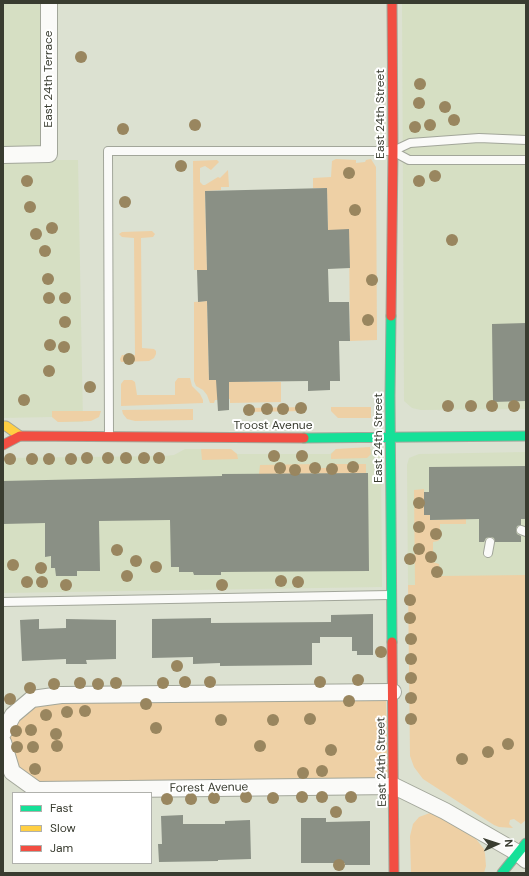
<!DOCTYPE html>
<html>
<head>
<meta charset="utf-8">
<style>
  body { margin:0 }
  #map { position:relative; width:529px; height:876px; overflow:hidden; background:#dce1d1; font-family:"DM Sans",sans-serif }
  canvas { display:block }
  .frame { position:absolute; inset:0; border:4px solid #393c30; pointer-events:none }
  .legend { position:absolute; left:12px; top:792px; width:140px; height:72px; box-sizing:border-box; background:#fff; border:1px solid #b0b1ac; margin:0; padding:5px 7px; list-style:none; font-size:12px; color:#393c30 }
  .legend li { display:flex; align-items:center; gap:8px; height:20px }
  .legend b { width:20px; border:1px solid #b0b1ac }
  .north { position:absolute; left:477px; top:824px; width:40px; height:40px; -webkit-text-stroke:3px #fff; paint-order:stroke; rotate:87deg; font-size:11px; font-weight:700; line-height:16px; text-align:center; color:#393c30 }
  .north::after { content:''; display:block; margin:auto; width:14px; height:18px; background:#393c30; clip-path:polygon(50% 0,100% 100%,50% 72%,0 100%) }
</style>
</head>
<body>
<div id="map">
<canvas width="529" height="876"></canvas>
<div class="frame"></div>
<ul class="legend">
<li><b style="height:5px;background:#16e098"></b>Fast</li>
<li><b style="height:5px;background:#ffcf43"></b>Slow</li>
<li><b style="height:5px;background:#f24e42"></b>Jam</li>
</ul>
<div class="north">N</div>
</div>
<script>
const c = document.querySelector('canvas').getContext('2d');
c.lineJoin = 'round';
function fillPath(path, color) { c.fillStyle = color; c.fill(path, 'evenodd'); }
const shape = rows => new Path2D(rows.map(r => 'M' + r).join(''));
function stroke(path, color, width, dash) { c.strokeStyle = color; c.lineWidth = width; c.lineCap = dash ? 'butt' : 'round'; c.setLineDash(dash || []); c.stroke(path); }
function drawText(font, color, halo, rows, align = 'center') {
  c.font = font + ' "DM Sans",sans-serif'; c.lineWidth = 4; c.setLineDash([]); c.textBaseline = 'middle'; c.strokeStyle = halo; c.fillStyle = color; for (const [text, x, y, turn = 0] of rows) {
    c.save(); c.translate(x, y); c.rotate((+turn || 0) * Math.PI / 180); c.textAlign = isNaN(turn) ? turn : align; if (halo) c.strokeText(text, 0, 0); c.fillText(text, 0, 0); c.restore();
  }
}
fillPath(shape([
  [3,3,43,3,44,160,78,160,83,422,58,422,52,417,3,418],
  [402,3,526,3,526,409,421,410,412,408,404,401],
  [185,449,231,449,237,454,330,454,336,449,377,449,381,453,382,587,3,593,3,458,165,456,174,455],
  [526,452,526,583,408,585,407,465,409,458,419,454]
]), '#d6dfc3');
fillPath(shape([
  [336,159,356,160,356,163,365,162,366,160,371,159,376,167,377,340,350,341,349,230,328,230,327,188,313,188,313,178,331,177,332,161],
  [217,160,219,162,211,170,205,166,200,168,200,182,203,185,205,185,218,177,220,178,228,170,229,187,221,187,221,190,205,191,207,270,194,270,193,161],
  [152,231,155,234,153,237,141,238,142,348,154,349,156,351,156,354,154,358,149,361,121,362,120,359,122,355,135,355,134,238,122,237,119,234,122,232],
  [207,301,209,380,249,379,249,382,281,382,281,402,230,403,230,399,215,400,214,403,210,403,207,395,203,390,196,386,194,381,194,302],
  [178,378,190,378,192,386,200,394,203,400,203,403,121,406,121,384,124,380,132,380,135,382,137,395,175,395,175,382],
  [306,407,306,411,245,412,245,408],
  [331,407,371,407,371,418,338,418,331,411],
  [193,409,193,420,135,421,127,419,123,414,122,410],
  [52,411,101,411,99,417,91,421,61,422,58,422,52,417],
  [370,447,371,454,367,458,331,459,331,454,336,449],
  [201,449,231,449,237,454,238,459,202,460],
  [317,464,318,468,331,468,331,464,366,464,366,473,259,474,260,465],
  [424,489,424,515,430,515,430,520,466,519,466,524,440,524,440,539,438,541,433,542,433,562,439,564,440,576,526,575,526,820,521,824,514,819,510,820,509,824,513,828,499,827,494,825,423,779,414,767,410,756,408,585,415,585,414,490],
  [386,699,388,781,35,783,17,769,8,737,23,712,47,701],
  [430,813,437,814,476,839,484,849,485,854,486,866,484,873,411,873,410,836,413,824,419,817]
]), '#eed0a5');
fillPath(shape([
  [327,188,328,230,349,229,350,268,328,269,329,302,349,302,350,341,339,341,340,381,330,381,330,390,308,391,308,381,229,382,229,410,218,411,216,380,209,380,207,301,198,302,197,270,207,270,205,191],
  [526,323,526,401,493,402,492,324],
  [526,466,526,519,521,519,521,525,517,526,516,530,517,534,521,536,521,542,495,542,494,538,491,537,486,538,484,542,479,542,479,519,430,520,430,515,424,515,424,492,429,492,429,467],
  [368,473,369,571,221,572,221,575,194,575,193,572,179,572,179,567,171,567,170,520,99,521,100,571,77,571,77,576,56,576,55,568,51,568,51,556,45,557,45,523,3,524,3,481,222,476,222,474],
  [373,614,373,655,357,655,357,651,352,651,352,637,320,637,320,643,312,643,312,665,220,666,220,663,193,664,193,657,152,658,152,619,211,618,211,623,331,622,331,615],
  [39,619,39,629,66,628,66,619,116,620,116,659,86,660,87,664,66,664,66,659,22,661,20,620],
  [183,815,183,824,225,824,225,821,250,820,251,859,218,860,218,861,159,862,158,844,162,844,161,816],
  [301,818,326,818,326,822,370,821,370,865,345,865,345,863,301,863]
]), '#8a9085');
const lane = shape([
  [396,153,409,160,526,160],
  [109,435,108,151,393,151,410,143,479,138,526,140],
  [521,530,526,532],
  [488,553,490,542],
  [3,602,390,595]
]);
const street = shape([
  [3,155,49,154,49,3],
  [3,733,13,715,32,699,61,695,393,692],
  [3,742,12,772,37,790,394,786,445,811,518,853,526,860]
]);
const fast = shape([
  [391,316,390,396,392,642],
  [304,438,526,436],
  [502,873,526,843]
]);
const slow = shape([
  [3,426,6,426,20,436]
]);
const jam = shape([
  [391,316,393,151,392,3],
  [3,445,20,436,304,438],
  [392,642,394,873]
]);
stroke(lane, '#a2a69a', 10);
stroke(street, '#a2a69a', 18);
stroke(fast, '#a2a69a', 11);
stroke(slow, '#a2a69a', 11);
stroke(jam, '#a2a69a', 11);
stroke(lane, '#fafaf8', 8);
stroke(street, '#fafaf8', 16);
stroke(fast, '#16e098', 9);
stroke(slow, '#ffcf43', 9);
stroke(jam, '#f24e42', 9);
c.fillStyle = '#99865f';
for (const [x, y] of [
  [81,57],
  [420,84],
  [419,103],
  [445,107],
  [454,120],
  [195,125],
  [430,125],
  [415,127],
  [123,129],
  [181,166],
  [349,173],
  [435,176],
  [27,181],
  [419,181],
  [125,202],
  [30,207],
  [355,210],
  [52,228],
  [36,234],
  [452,240],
  [45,251],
  [48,279],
  [372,280],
  [49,298],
  [65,298],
  [368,320],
  [65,322],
  [50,345],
  [64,347],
  [129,359],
  [49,371],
  [90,387],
  [24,400],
  [448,406],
  [471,406],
  [492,406],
  [514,406],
  [301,408],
  [267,409],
  [283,409],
  [249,410],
  [274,456],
  [302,456],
  [87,458],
  [108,458],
  [126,458],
  [144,458],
  [159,458],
  [10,459],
  [32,459],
  [49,459],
  [71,459],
  [353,467],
  [280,468],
  [315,468],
  [332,469],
  [295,470],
  [419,503],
  [419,527],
  [436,534],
  [419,549],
  [117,550],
  [431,557],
  [410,559],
  [136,561],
  [13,565],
  [156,567],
  [41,568],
  [437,572],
  [127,576],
  [281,581],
  [27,582],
  [42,582],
  [298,582],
  [66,585],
  [222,585],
  [410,600],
  [410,618],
  [411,639],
  [381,652],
  [411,659],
  [177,666],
  [411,678],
  [358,680],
  [185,682],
  [210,682],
  [320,682],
  [80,683],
  [116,683],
  [163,683],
  [54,684],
  [98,684],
  [30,688],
  [411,698],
  [10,699],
  [349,701],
  [146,704],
  [85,711],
  [67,712],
  [46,715],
  [310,719],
  [411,719],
  [221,720],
  [273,720],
  [156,728],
  [31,730],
  [16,731],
  [56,734],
  [508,744],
  [57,746],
  [260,746],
  [17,747],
  [33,747],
  [331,750],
  [488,752],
  [462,759],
  [35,769],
  [322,771],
  [303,773],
  [246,797],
  [302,797],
  [322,797],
  [351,797],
  [214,798],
  [273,798],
  [167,799],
  [191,799],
  [336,812],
  [339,865]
]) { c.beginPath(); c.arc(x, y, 6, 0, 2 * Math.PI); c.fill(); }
drawText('12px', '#393c30', '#fff', [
  ["East 24th Terrace",49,79,-90],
  ["East 24th Street",381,114,-90],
  ["Troost Avenue",273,426],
  ["East 24th Street",379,438,-90],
  ["East 24th Street",382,762,-91],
  ["Forest Avenue",209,788,-1]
]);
</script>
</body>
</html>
